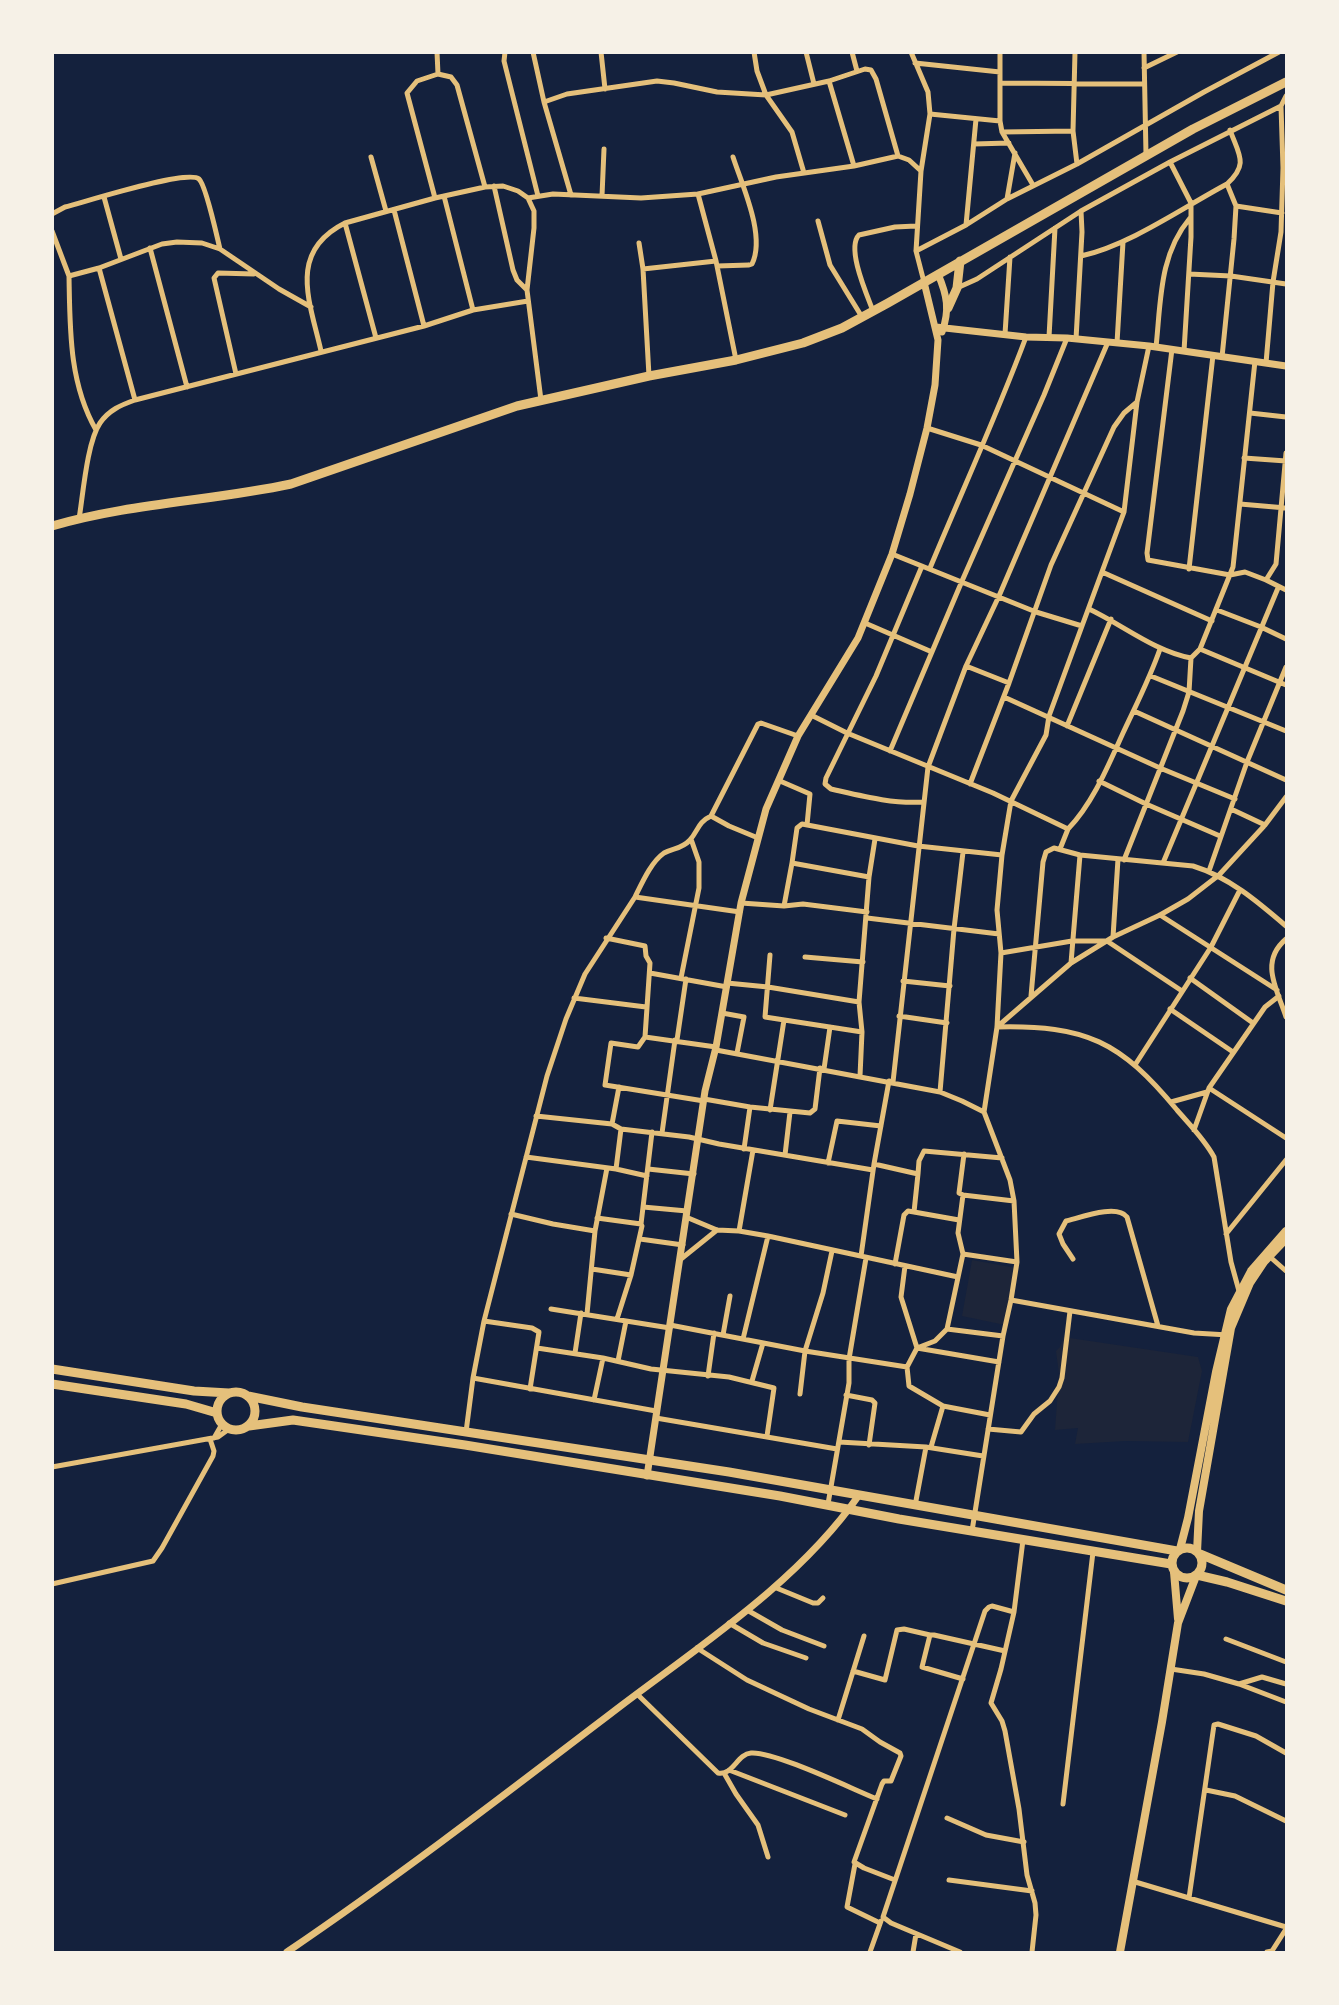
<!DOCTYPE html>
<html>
<head>
<meta charset="utf-8">
<style>
  body { margin:0 }
  #map { position:relative; width:1339px; height:2005px; overflow:hidden; background:#14213d; font-family:Cabin,sans-serif }
  canvas { display:block }
  .frame { position:absolute; inset:0; border:54px solid #f6f1e7; pointer-events:none }
</style>
</head>
<body>
<div id="map">
<canvas width="1339" height="2005"></canvas>
<div class="frame"></div>
</div>
<script>
const c = document.querySelector('canvas').getContext('2d');
c.lineJoin = 'round';
function fill(path, color) { c.fillStyle = color; c.fill(path, 'evenodd'); }
function stroke(path, color, width, dash) { c.strokeStyle = color; c.lineWidth = width; c.lineCap = dash ? 'butt' : 'round'; c.setLineDash(dash || []); c.stroke(path); }
fill(new Path2D(`
  M 972,1260 L 1016,1268 L 1005,1325 L 962,1316 Z
  M 1063,1337 L 1198,1357 L 1202,1371 L 1188,1442 L 1125,1441 L 1075,1444 L 1078,1428 L 1055,1430 L 1059,1374 L 1056,1351 L 1060,1347 Z`), '#1d2539');
stroke(new Path2D(`
  M 505,52 L 504,61 L 538,196
  M 533,52 L 544,102
  M 601,52 L 605,89
  M 754,52 L 757,71 L 766,95 L 792,132 L 804,173
  M 806,52 L 814,84
  M 852,52 L 857,71
  M 911,52 L 928,92 L 930,114 L 921,171
  M 1000,52 L 1000,121 L 1002,132 L 1033,185
  M 1075,52 L 1073,131 L 1077,164
  M 1144,52 L 1146,155
  M 915,63 L 1000,72
  M 1144,68 L 1177,52
  M 438,74 L 451,77 L 457,85 L 485,187
  M 829,81 L 854,166
  M 1001,83 L 1144,84
  M 930,114 L 1000,121
  M 1002,132 L 1073,131
  M 974,144 L 1009,143
  M 371,157 L 386,211
  M 1170,162 L 1191,203 L 1191,237 L 1184,351
  M 494,186 L 513,270 L 517,280 L 527,290
  M 698,194 L 716,261 L 736,360
  M 571,195 L 544,102 L 567,94 L 657,81 L 674,83 L 717,92 L 766,95 L 829,81 L 865,69 L 871,70 L 876,79 L 898,156
  M 444,196 L 473,310
  M 602,196 L 604,149
  M 104,197 L 121,259
  M 435,198 L 407,93 L 417,81 L 438,74 L 437,52
  M 528,198 L 553,194 L 641,198 L 698,194 L 776,177 L 854,166 L 898,156 L 909,160 L 921,171 L 916,251 L 924,282
  M 1007,199 L 1015,153
  M 1236,206 L 1282,213
  M 394,210 L 424,326
  M 52,214 L 65,207 C 85,202 187,169 199,179 C 206,185 217,237 220,249
  M 818,221 L 830,265 L 862,317
  M 345,223 L 376,338
  M 966,225 L 976,119
  M 52,231 L 69,276
  M 639,243 L 643,269 L 649,376
  M 150,248 L 187,387
  M 916,251 L 966,225 L 1007,199 L 1077,164 L 1204,92 L 1279,52
  M 1081,256 C 1130,245 1182,208 1227,184 C 1249,164 1239,155 1230,130
  M 717,266 L 749,265 L 752,264 C 766,236 742,185 733,157
  M 99,268 L 135,400
  M 643,269 L 716,261
  M 1189,274 L 1231,276 L 1286,284
  M 957,288 L 977,279 L 1081,211 L 1170,162 L 1281,106 L 1286,96
  M 873,311 C 867,295 846,248 859,235 L 895,227 L 916,226
  M 1005,334 L 1010,257
  M 1049,337 L 1055,228
  M 1076,339 L 1082,232 L 1081,211
  M 1117,343 L 1123,242
  M 1156,347 C 1161,301 1159,255 1190,218
  M 1172,349 L 1147,553 L 1148,560 L 1230,575 L 1245,572 L 1266,580 L 1276,564 L 1286,453
  M 321,351 C 310,302 287,252 345,223 L 435,198 L 485,187 L 503,186 L 518,191 L 528,198 L 534,211 L 534,228 L 527,290 L 541,400
  M 1222,357 L 1234,239 L 1236,206 L 1227,184
  M 1266,363 L 1273,282 L 1281,232 L 1283,168 L 1281,106
  M 236,374 L 214,278 L 218,273 L 254,274
  M 1250,413 L 1286,417
  M 927,428 L 981,445 L 1124,512
  M 96,430 C 69,383 70,329 69,276 L 99,268 L 162,244 L 177,242 L 202,243 L 220,249 L 279,289 L 311,307
  M 1244,458 L 1286,461
  M 1240,504 L 1286,508
  M 79,519 C 83,495 87,442 100,423 C 109,410 121,405 135,400 L 424,326 L 473,310 L 528,301
  M 892,554 L 1036,612 L 1082,626 L 1124,512 L 1137,402 L 1149,346
  M 922,566 L 876,676 L 826,778 L 825,784 L 831,789 C 862,796 892,804 923,802
  M 930,568 C 962,491 997,415 1026,337
  M 1189,569 L 1213,355
  M 1102,572 L 1212,621
  M 1266,580 L 1286,590
  M 1089,609 C 1123,625 1154,651 1191,658 L 1200,649 L 1233,567 L 1255,361
  M 1217,610 L 1261,627 L 1286,639
  M 865,623 L 932,652
  M 1200,649 L 1286,685
  M 966,666 L 1009,683
  M 1151,676 L 1286,731
  M 1004,697 L 1160,768 L 1235,799
  M 1134,711 L 1286,780
  M 811,715 L 847,733 L 993,793 L 1068,829 C 1093,803 1108,766 1123,733 C 1136,705 1150,678 1160,649
  M 1067,726 L 1111,619
  M 890,751 L 962,581 L 1044,395 L 1067,338
  M 780,781 L 810,794 L 807,825
  M 1099,781 L 1146,804 L 1220,836
  M 970,784 L 1009,683 L 1051,565 L 1114,427 L 1124,413 L 1137,402
  M 1231,809 L 1265,825
  M 711,816 L 729,826 L 758,838
  M 1060,849 L 1068,829
  M 1124,860 L 1183,711 L 1189,692 L 1191,658
  M 792,863 L 797,828 L 802,824 L 918,846 L 1002,855
  M 1163,863 L 1278,588
  M 1209,871 L 1247,762 L 1286,667
  M 635,897 C 642,883 651,862 664,853 C 673,848 682,849 690,840 C 698,831 698,822 711,816 L 758,724 L 761,723 L 798,736
  M 741,903 L 784,906 L 803,904 L 867,912
  M 784,906 L 792,863 L 869,877
  M 1160,915 L 1277,990
  M 867,918 L 999,934
  M 1113,937 L 1118,859
  M 606,938 L 645,946 L 646,956 L 650,963 L 645,1037 L 638,1047 L 611,1043 L 605,1085 L 704,1101
  M 1286,939 C 1259,962 1277,989 1286,1017
  M 1001,953 L 1072,941 L 1107,941 L 1182,991
  M 770,955 L 765,1017 L 862,1032
  M 805,957 L 863,962
  M 1071,963 L 1080,855
  M 650,973 L 727,987
  M 681,978 L 699,888 L 699,862 L 691,839
  M 1190,978 L 1253,1023
  M 903,981 L 950,986
  M 727,983 L 768,987 L 859,1002
  M 1031,996 L 1043,862 L 1046,852 L 1054,848 L 1080,855 L 1193,866 C 1229,877 1258,902 1286,926
  M 574,998 L 646,1007
  M 1170,1009 L 1233,1052
  M 722,1013 L 744,1017 L 737,1053
  M 899,1016 L 947,1023
  M 997,1027 C 1086,1025 1120,1041 1177,1110 C 1190,1125 1205,1140 1214,1157 L 1231,1262 L 1239,1291
  M 997,1027 L 1071,963 L 1113,937 L 1160,915 L 1188,899 L 1219,875 L 1265,825 L 1286,797
  M 645,1037 L 716,1047
  M 677,1040 L 686,979
  M 716,1050 L 940,1092 L 962,1101 L 984,1112
  M 1135,1065 L 1211,947 L 1240,890
  M 824,1069 L 830,1027
  M 860,1076 L 862,1032 L 859,1002 L 869,877 L 875,839
  M 893,1082 L 928,767 L 966,666 L 999,596 L 1108,342
  M 1209,1088 L 1286,1138
  M 940,1092 L 954,929 L 963,852
  M 704,1099 L 750,1107 L 810,1113 L 815,1109 L 820,1068
  M 1171,1102 L 1207,1092
  M 770,1110 L 784,1020
  M 536,1116 L 612,1124 L 621,1129 L 689,1137 L 719,1144 L 873,1170
  M 612,1124 L 619,1087
  M 1194,1130 L 1209,1088 L 1265,1007 L 1279,996
  M 662,1133 L 675,1040
  M 744,1149 L 750,1107
  M 964,1154 L 959,1193 L 963,1195 L 1014,1201
  M 785,1155 L 790,1112
  M 526,1157 L 616,1169 L 647,1176
  M 828,1163 L 837,1121 L 881,1126
  M 874,1164 L 918,1174 L 914,1212 L 959,1220
  M 616,1169 L 621,1129
  M 648,1169 L 694,1174
  M 918,1174 L 919,1161 L 924,1151 L 1002,1158
  M 963,1195 L 958,1233 L 963,1254
  M 643,1207 L 687,1211
  M 511,1214 L 553,1224 L 595,1231
  M 686,1217 L 717,1230 L 739,1231 L 768,1236 L 958,1277
  M 597,1218 L 641,1224 L 642,1226 L 631,1275 L 617,1319
  M 641,1224 L 652,1132
  M 739,1231 L 753,1150
  M 1226,1234 L 1286,1160
  M 640,1239 L 683,1245
  M 861,1256 L 874,1164 L 889,1081
  M 1269,1256 L 1286,1271
  M 681,1259 L 717,1230
  M 1073,1259 L 1063,1244 L 1059,1234 L 1066,1221 C 1082,1217 1117,1204 1127,1217 L 1158,1326
  M 895,1264 L 904,1215 L 908,1211 L 914,1212
  M 905,1266 L 901,1297 L 917,1348 L 999,1362
  M 592,1269 L 631,1275
  M 1011,1300 L 1194,1333 L 1228,1335
  M 551,1309 L 670,1328
  M 587,1314 L 595,1231 L 607,1168
  M 484,1321 L 532,1328 L 539,1332 L 530,1389
  M 670,1325 L 805,1351 L 907,1367
  M 723,1335 L 730,1296
  M 1003,1336 L 947,1329 L 963,1254 L 1017,1262
  M 743,1339 L 768,1236
  M 537,1348 L 603,1358 L 651,1369 L 729,1377 L 774,1388 L 767,1436
  M 575,1353 L 581,1313
  M 618,1361 L 626,1321
  M 708,1376 L 714,1333
  M 473,1378 L 656,1411
  M 752,1381 L 763,1343
  M 800,1394 L 805,1351 L 823,1293 L 832,1251
  M 846,1395 L 872,1400 L 875,1403 L 869,1445
  M 594,1400 L 603,1358
  M 943,1406 L 909,1386 L 907,1367 L 917,1348 L 935,1341 L 947,1329
  M 656,1418 L 837,1449
  M 988,1429 L 1021,1432 L 1034,1414 L 1050,1401 L 1059,1387 L 1062,1378 L 1070,1311
  M 466,1432 L 473,1378 L 484,1321 L 547,1076 L 566,1019 L 585,974 L 635,897 L 740,912
  M 214,1438 L 222,1424
  M 839,1442 L 926,1447 L 983,1456
  M 931,1447 L 943,1406 L 990,1415
  M 52,1467 L 218,1437 L 229,1429
  M 828,1504 L 849,1383 L 849,1359 L 866,1258
  M 915,1506 L 926,1447
  M 972,1531 L 1003,1336 L 1011,1300 L 1017,1262 L 1014,1201 L 1010,1180 L 984,1112 L 997,1027 L 1001,953 L 997,910 L 1002,855 L 1011,801 L 1046,735 L 1049,716 L 1082,626
  M 1023,1540 L 1014,1612 L 1001,1669 L 991,1703 L 1002,1721 L 1005,1731 L 1019,1809 L 1027,1875 L 1035,1903 L 1036,1915 L 1032,1952
  M 52,1584 L 153,1561 L 162,1548 L 213,1456 L 214,1451 L 210,1439
  M 774,1587 L 813,1603 L 818,1603 L 823,1598
  M 747,1610 L 782,1630 L 824,1646
  M 729,1623 L 763,1643 L 806,1658
  M 1226,1639 L 1286,1662
  M 697,1648 L 747,1680 L 809,1709 L 862,1729 L 880,1742 L 900,1753 L 901,1756 L 891,1781 L 884,1781 L 882,1784 L 854,1862 L 864,1868 L 895,1880
  M 1171,1669 L 1204,1674 L 1239,1684 L 1262,1677 L 1286,1684
  M 853,1671 L 885,1680 L 897,1630 L 904,1629 L 930,1635
  M 963,1679 L 922,1667 L 930,1635 L 934,1635 L 1005,1651
  M 1239,1684 L 1286,1702
  M 637,1694 L 718,1773 C 733,1776 737,1754 751,1753 C 774,1751 852,1789 877,1799
  M 838,1720 L 864,1636
  M 729,1770 L 845,1815
  M 724,1773 L 736,1794 L 758,1825 L 768,1857
  M 1206,1790 L 1235,1796 L 1286,1821
  M 1063,1804 L 1093,1552
  M 947,1818 L 986,1835 L 1024,1842
  M 855,1864 L 847,1907 L 880,1923
  M 949,1880 L 1032,1891
  M 1132,1881 L 1286,1927
  M 1189,1898 L 1214,1725 L 1218,1724 L 1256,1736 L 1286,1753
  M 870,1952 L 881,1921
  M 913,1952 L 916,1934
  M 960,1952 L 891,1923 L 883,1917 L 985,1611 L 989,1607 L 992,1606 L 1014,1612
  M 1267,1952 L 1272,1951 L 1286,1929`), '#e5c07b', 5);
stroke(new Path2D(`
  M 938,274 C 947,295 950,310 942,332
  M 936,327 L 1026,337 L 1067,338 L 1149,346 L 1286,366
  M 647,1476 L 705,1091 L 716,1047 L 741,903 L 766,809 L 798,736 L 858,638 L 892,554 L 910,494 L 927,428 L 935,385 L 938,340 L 924,282
  M 287,1952 C 402,1874 512,1789 622,1705 C 704,1643 800,1580 859,1495`), '#e5c07b', 7);
stroke(new Path2D(`
  M 1180,1549 L 1188,1518 L 1216,1372 L 1231,1309 L 1251,1271 L 1286,1231
  M 1197,1552 L 1199,1511 L 1231,1328 L 1250,1283 L 1264,1262 L 1286,1239
  M 1174,1572 L 1178,1619
  M 1120,1952 L 1162,1722 L 1178,1623 L 1196,1576`), '#e5c07b', 8);
stroke(new Path2D(`
  M 948,308 L 957,288 L 960,261
  M 52,526 C 130,503 212,501 291,484 L 517,406 L 649,376 L 736,360 L 803,343 L 842,328 L 888,303 L 1193,129 L 1286,82
  M 52,1369 L 194,1391 L 229,1393
  M 52,1384 L 186,1404 L 217,1413
  M217 1411a19 19 0 1 1 38 0a19 19 0 1 1-38 0Z
  M 248,1396 L 302,1407 L 729,1472 L 1177,1551
  M 249,1426 L 293,1420 L 465,1445 L 780,1496 L 899,1519 L 1171,1564
  M1172 1563a15 15 0 1 1 30 0a15 15 0 1 1-30 0Z
  M 1200,1554 L 1286,1590
  M 1197,1575 L 1227,1582 L 1286,1601`), '#e5c07b', 9);
</script>
</body>
</html>
